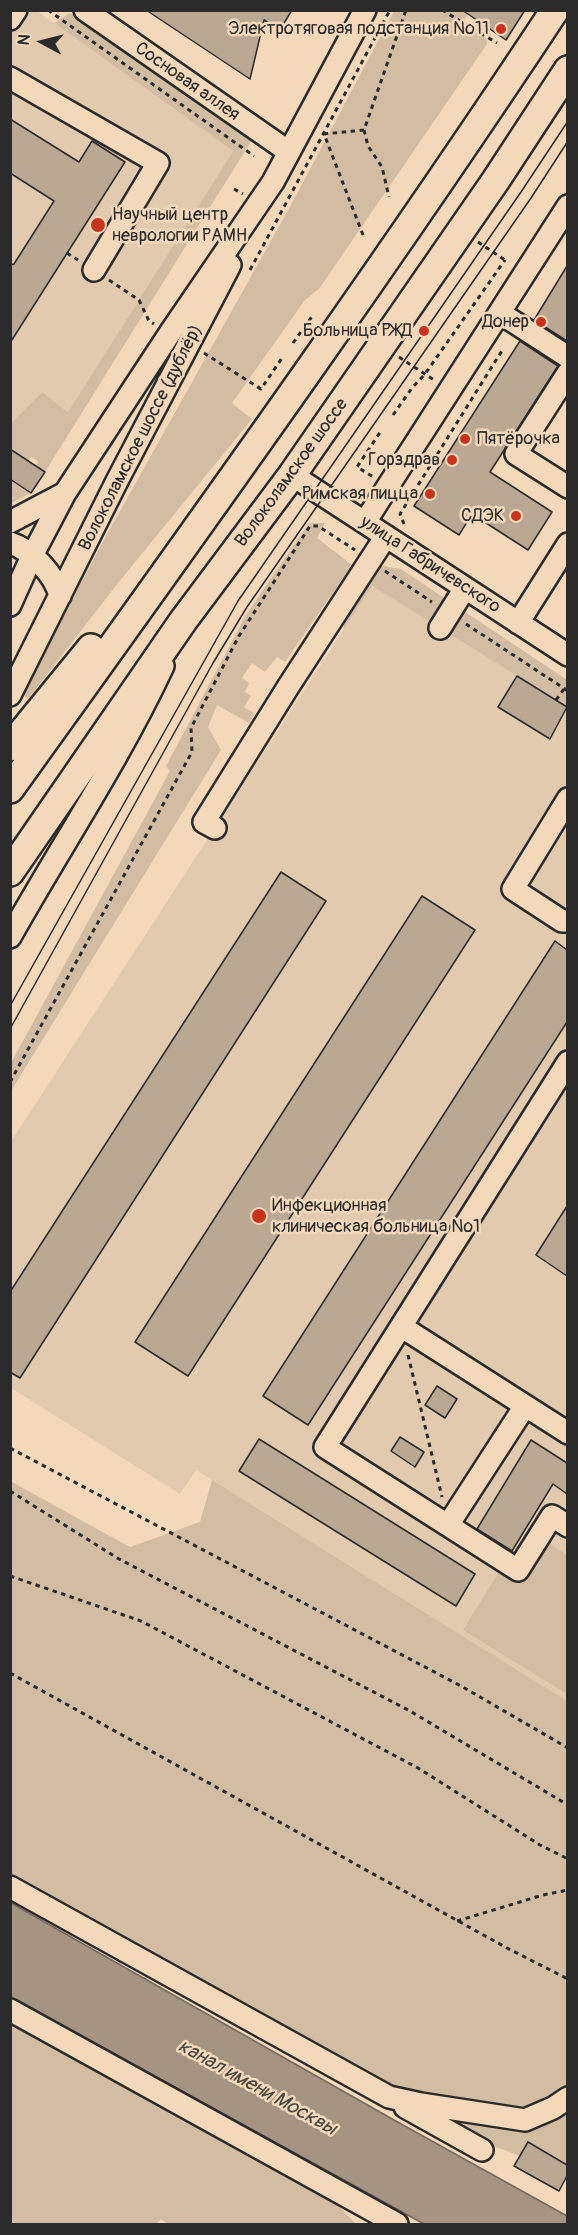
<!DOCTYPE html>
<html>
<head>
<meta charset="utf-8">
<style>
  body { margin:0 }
  #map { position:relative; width:578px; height:2235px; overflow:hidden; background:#f3d9ba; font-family:Pangolin,sans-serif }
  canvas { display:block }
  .frame { position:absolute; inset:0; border:12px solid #2b2b2b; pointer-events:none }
  .north { position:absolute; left:12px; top:12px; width:60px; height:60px; -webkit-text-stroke:4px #f3d9ba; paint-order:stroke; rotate:277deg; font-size:16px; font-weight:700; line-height:24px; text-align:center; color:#2b2b2b }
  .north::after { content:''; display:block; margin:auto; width:21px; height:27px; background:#2b2b2b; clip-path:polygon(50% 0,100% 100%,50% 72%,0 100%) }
</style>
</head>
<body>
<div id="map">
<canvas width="578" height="2235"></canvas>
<div class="frame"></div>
<div class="north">N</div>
</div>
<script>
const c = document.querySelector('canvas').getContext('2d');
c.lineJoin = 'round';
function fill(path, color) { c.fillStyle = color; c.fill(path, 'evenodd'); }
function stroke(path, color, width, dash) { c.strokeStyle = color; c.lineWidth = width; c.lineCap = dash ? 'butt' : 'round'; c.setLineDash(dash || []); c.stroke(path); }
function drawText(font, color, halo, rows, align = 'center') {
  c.font = font + ' Pangolin,sans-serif'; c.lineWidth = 5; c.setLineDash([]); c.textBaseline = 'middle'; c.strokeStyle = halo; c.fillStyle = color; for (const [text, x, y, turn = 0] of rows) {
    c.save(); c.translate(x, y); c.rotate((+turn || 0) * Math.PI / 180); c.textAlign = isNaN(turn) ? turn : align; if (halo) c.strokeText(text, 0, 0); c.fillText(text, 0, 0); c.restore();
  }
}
fill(new Path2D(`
  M 11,11 L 37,11 L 233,151 L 68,412 L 42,392 L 11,423 Z
  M 372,586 L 567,707 L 567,1701 L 196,1470 L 180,1494 L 11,1388 L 10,1143 Z`), '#e2caae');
fill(new Path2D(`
  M 394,11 L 470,11 L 463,22 L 486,38 L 487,44 L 319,289 L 305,300 L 232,403 L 252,419 L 118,583 L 28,699 L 22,694 L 105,538 L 292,203 Z
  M 70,13 L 252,140 L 45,472 L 36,466 L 38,461 L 31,457 L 28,461 L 14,451 L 11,456 L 11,423 L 42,392 L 68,412 L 233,151 L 54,23 Z
  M 11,479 L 31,493 L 11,503 Z
  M 309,523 L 325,523 L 317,538 L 352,565 L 285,662 L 277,657 L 265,672 L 252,663 L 242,678 L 249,683 L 245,692 L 251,696 L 244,707 L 254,713 L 249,723 L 217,705 L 208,727 L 221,750 L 11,1091 L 11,1063 L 170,771 L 166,766 L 246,615 Z
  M 383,566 L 401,569 L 567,680 L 567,707 L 372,586 L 344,629 L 343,616 L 369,574 Z
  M 212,1480 L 567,1701 L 567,2165 L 528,2143 L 520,2156 L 465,2135 L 11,1881 L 10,1481 L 130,1547 L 200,1522 Z
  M 545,1541 L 567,1555 L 567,1694 L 463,1630 L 499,1572 L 519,1584 Z
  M 10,2017 L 331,2198 L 356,2224 L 168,2224 L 161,2219 L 156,2224 L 11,2224 Z`), '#d2bda2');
const water = new Path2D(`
  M 11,1903 L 394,2120 L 567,2216 L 567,2224 L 424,2224 L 11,1997 Z`);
fill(water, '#a49481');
stroke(water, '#746a5f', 1.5);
const building = new Path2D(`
  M 146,10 L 292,10 L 280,30 L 264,20 L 250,79 Z
  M 462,10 L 525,10 L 506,40 Z
  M 10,119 L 79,162 L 92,141 L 125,162 L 10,343 L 10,265 L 14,264 L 54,201 L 10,173 Z
  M 567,266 L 567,341 L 534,320 Z
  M 520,341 L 558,366 L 490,472 L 552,512 L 528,550 L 472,514 L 459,535 L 414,506 Z
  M 10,449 L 45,472 L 31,493 L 10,479 Z
  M 517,676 L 567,707 L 550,739 L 498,707 Z
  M 281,872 L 326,901 L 20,1378 L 10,1372 L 10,1292 Z
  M 422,896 L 475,930 L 188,1376 L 135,1342 Z
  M 555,941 L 567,950 L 567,1022 L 308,1425 L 263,1396 Z
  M 567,1206 L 567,1276 L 536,1255 Z
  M 437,1386 L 457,1399 L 445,1418 L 425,1405 Z
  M 400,1437 L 424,1452 L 415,1467 L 391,1451 Z
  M 259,1439 L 475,1574 L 456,1606 L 239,1471 Z
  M 531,1440 L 567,1463 L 567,1494 L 553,1484 L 512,1551 L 477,1529 Z
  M 528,2142 L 567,2165 L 567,2176 L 559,2191 L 514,2166 Z`);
fill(building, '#bba892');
stroke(building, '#2b2b2b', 1.5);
const minor = new Path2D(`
  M 85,10 L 289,152
  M 10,19 L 16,10
  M 10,78 L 158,163 L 94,270
  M 500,313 L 568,357
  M 568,373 L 516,454 L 568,487
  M 292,475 L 568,655
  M 10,522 L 65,493
  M 365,522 L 568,206
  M 10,543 C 32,550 55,575 60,596
  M 10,605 L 32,556 L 65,493 L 170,333 L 273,182 L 365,10
  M 518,623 L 568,544
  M 440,628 L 465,588
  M 10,695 L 117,481 L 230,265
  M 568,799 L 513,889 L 562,921 L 568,921
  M 215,828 L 204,822 L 288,687 L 386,536
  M 10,937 C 61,846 118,762 163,666
  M 568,1062 L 325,1447 L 518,1570 L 552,1516 L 568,1526
  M 402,1327 L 568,1433
  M 448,1525 L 525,1406
  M 10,1887 L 389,2097 L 421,2104 L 525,2120 L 553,2108 L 568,2098
  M 10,2010 L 397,2224
  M 405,2107 L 482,2150`);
const major = new Path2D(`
  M 10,747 L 91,648
  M 10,789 C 195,531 380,275 555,10
  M 10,872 L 183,621 L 292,475 L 496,180 L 568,70`);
stroke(minor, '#2b2b2b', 26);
stroke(major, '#2b2b2b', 32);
stroke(new Path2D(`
  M 48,10 L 254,156
  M 442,10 L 497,43
  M 364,130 L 368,146 L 382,167 L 389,197
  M 234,189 L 243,194
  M 363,235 L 324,134 L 364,130 L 406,10
  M 478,242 L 505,260
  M 67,253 L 78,260
  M 250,270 L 390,10
  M 109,280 L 139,300 L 149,321 L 154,324
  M 293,343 L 313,315
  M 204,353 L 261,389 L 282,358
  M 399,357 L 434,380
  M 393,415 L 412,388 L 425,374 L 505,260
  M 372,476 L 357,467 L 381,431
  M 404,524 L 400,514 L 503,349
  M 385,571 L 432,602
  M 466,624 L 568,691
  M 556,700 L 564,689
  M 10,1082 L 192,752 L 191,728 L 239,636 L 310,526 L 318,526 L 355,550
  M 408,1355 L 442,1497
  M 10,1448 L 461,1686 L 568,1748
  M 10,1491 L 119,1559 L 410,1711 L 568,1805
  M 10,1576 L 141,1621 L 418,1768 L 540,1845 L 568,1859
  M 10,1673 L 507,1948 L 568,1979
  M 457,1921 L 543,1895 L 568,1890`), '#2b2b2b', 3, [4.5, 4.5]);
stroke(minor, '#f3d9ba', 21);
stroke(major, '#f3d9ba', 27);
stroke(new Path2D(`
  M 10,1006 L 238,601 L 521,192 L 568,121
  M 10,1029 L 213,663 L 247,607 L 531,198 L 568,141`), '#2b2b2b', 1.5);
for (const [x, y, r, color] of [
  [501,29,6,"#c8321e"],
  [98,225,8,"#c8321e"],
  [541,322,6,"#c8321e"],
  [424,331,6,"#c8321e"],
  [465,439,6,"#c8321e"],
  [452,460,6,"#c8321e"],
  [430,494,6,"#c8321e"],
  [516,516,6,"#c8321e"],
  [259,1216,8,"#c8321e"]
]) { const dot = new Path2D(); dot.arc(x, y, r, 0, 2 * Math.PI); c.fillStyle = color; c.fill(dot); stroke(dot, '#f3d9ba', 2); }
drawText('18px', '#2b2b2b', '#f3d9ba', [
  ["Электротяговая подстанция №11",489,29],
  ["Научный центр",112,215,"left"],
  ["неврологии РАМН",112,236,"left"],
  ["Донер",529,322],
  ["Больница РЖД",412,331],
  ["Пятёрочка",477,439,"left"],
  ["Горздрав",440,460],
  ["Римская пицца",418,494],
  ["СДЭК",504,516],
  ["Инфекционная",272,1206,"left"],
  ["клиническая больница №1",272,1227,"left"]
], 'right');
drawText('18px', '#2b2b2b', '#f3d9ba', [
  ["Сосновая аллея",187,82,35],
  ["Волоколамское шоссе (дублёр)",141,438,-63],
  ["Волоколамское шоссе",292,473,-54],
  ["улица Габричевского",430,565,33]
]);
drawText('italic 20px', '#494540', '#f3d9ba', [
  ["канал имени Москвы",257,2088,29]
]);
</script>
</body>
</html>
